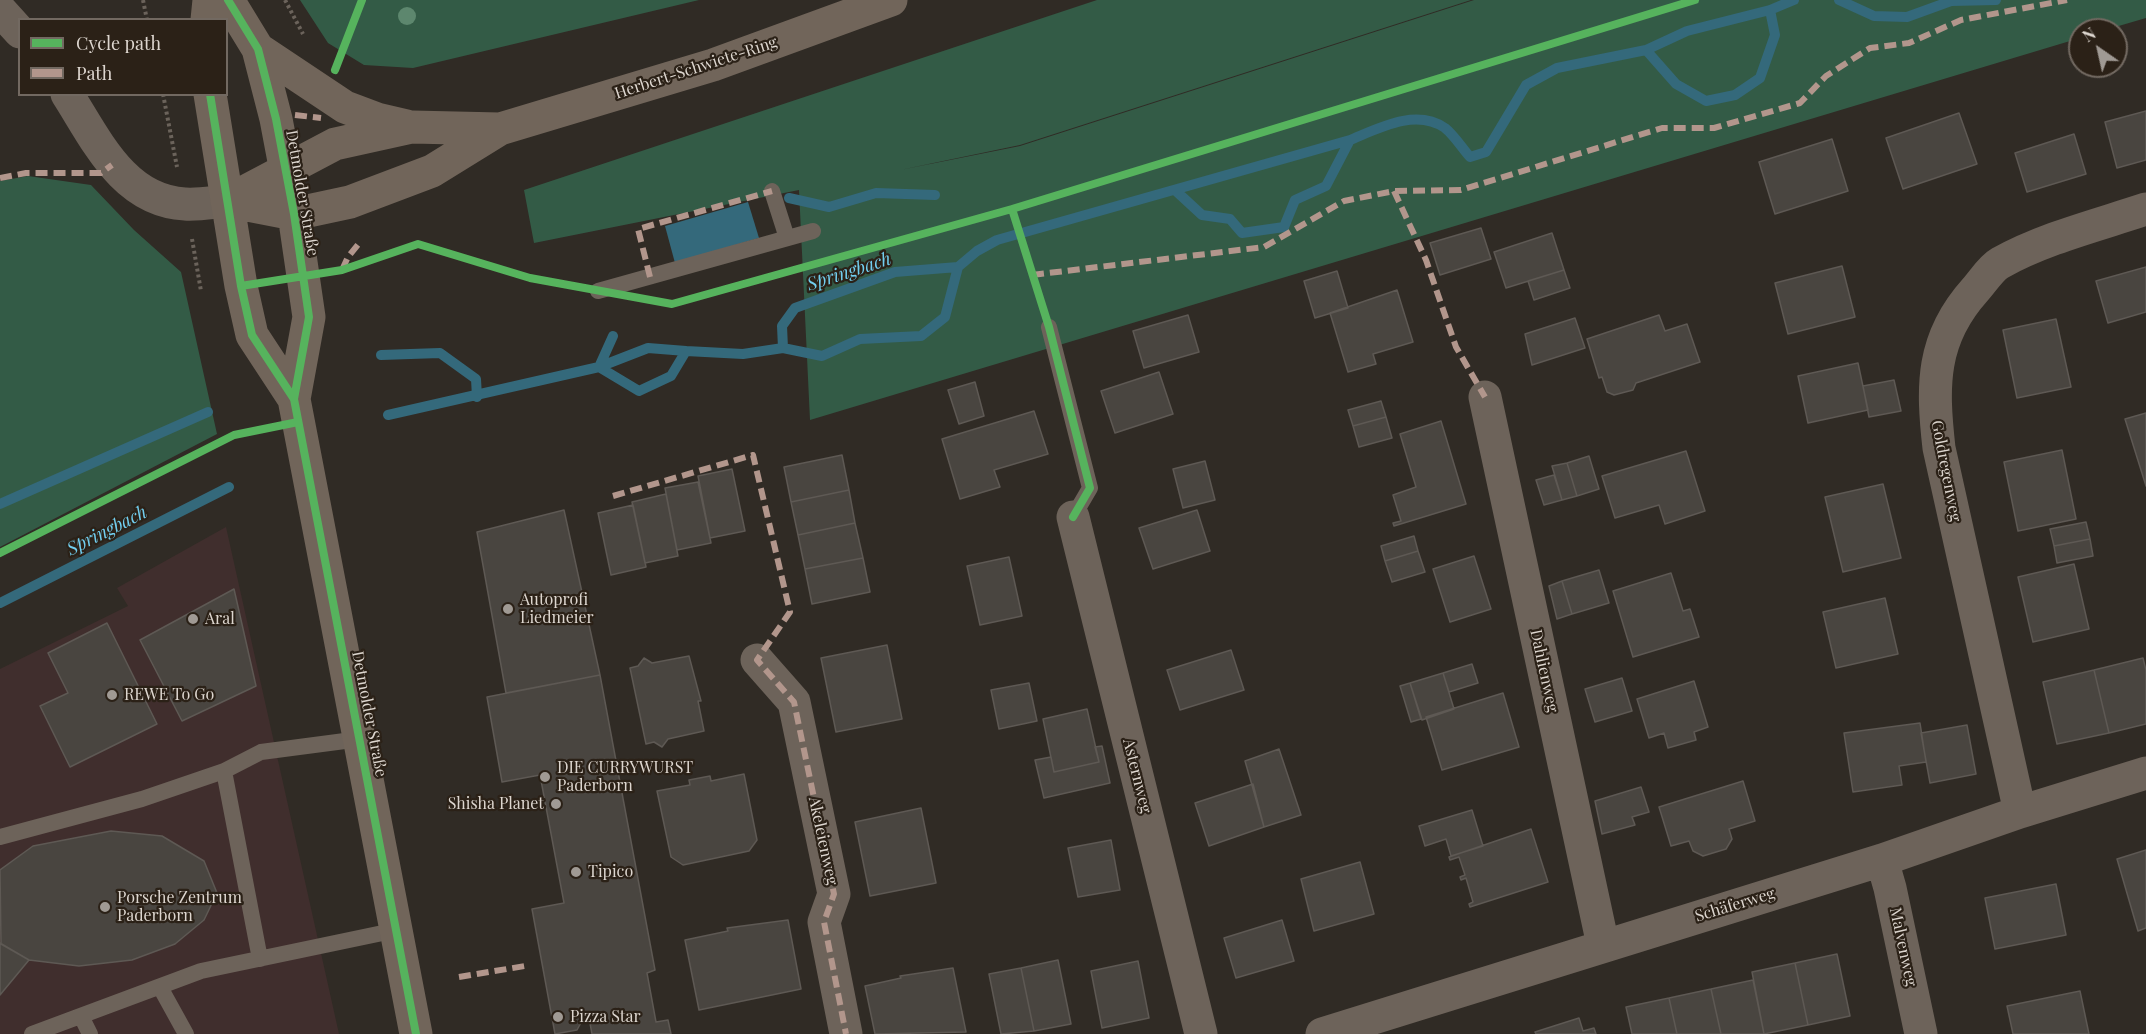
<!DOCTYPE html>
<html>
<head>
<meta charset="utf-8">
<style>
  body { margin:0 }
  #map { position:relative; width:2146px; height:1034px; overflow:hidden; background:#302b25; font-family:"Playfair Display",serif }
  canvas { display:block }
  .legend { position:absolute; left:18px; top:18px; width:210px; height:78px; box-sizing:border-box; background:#2b2117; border:2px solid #726961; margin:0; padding:8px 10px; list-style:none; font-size:18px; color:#ddd6cf }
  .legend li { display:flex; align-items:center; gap:12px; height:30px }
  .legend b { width:30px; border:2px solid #726961 }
  .north { position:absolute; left:2068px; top:18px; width:60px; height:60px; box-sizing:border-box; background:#2b2117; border:2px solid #726961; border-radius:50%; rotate:326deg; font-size:16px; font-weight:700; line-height:24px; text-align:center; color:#ddd6cf }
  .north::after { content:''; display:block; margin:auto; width:21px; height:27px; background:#a09a94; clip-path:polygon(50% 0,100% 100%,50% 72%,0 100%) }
</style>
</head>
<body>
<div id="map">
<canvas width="2146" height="1034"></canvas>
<ul class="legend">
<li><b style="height:8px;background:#56b35d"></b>Cycle path</li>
<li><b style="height:8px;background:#b2968c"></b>Path</li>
</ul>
<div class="north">N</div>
</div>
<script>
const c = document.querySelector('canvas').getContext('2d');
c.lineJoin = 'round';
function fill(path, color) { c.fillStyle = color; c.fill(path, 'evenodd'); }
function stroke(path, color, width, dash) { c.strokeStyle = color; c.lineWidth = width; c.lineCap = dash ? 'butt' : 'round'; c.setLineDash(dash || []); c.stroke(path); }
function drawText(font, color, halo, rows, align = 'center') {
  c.font = font + ' "Playfair Display",serif'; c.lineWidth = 4.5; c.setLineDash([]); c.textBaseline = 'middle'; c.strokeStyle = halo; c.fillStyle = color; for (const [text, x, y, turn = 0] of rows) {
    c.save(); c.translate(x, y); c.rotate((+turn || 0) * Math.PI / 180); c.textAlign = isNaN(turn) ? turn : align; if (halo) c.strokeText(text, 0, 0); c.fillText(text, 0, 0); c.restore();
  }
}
fill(new Path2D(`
  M 226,527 L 339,1034 L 0,1034 L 0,669 L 128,606 L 117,588 Z`), '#402e2d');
fill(new Path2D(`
  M 300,0 L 699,0 L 413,68 L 364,65 L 328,43 Z
  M 1097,0 L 1471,0 L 1020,145 L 900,170 L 1020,146 L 1474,0 L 2146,0 L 2146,18 L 2105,30 L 2080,30 L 2080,38 L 810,420 L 799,190 L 534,243 L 524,190 Z
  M 28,176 L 91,185 L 134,230 L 181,272 L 217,434 L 0,547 L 0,181 Z`), '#335b46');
fill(new Path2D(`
  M 748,202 L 759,238 L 675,263 L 665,226 Z`), '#34697b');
stroke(new Path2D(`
  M 1839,0 L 1874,16 L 1907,17 L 1951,1 L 1996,0
  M 1646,50 L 1676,84 L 1706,101 L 1735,95 L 1760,78 L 1775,35 L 1770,10
  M 1176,191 L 1202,215 L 1230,219 L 1242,233 L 1284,227 L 1295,200 L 1326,186 L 1350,140
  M 789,198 L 829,207 L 876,193 L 935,195
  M 783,348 L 782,326 L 795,308 L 895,272 L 958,267
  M 381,355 L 440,353 L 476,379 L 477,397
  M 599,367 L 648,348 L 686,351
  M 599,367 L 613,336
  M 388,415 L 599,367 L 639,391 L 671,376 L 686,351 L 743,354 L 783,348 L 822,356 L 860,339 L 921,336 L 945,317 L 958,267 L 977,251 L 997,240 L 1350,140 C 1379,128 1416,108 1445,128 C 1454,135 1462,148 1470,157 L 1486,152 L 1526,85 L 1557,68 L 1646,50 L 1687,31 L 1770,10 L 1794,0
  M 0,504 L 208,412
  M 0,603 L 229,487`), '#34697b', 10);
const building = new Path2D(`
  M 2146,111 L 2146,160 L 2117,168 L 2105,122 Z
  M 1959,113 L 1977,164 L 1903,189 L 1886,138 Z
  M 2074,134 L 2086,174 L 2027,192 L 2015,153 Z
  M 1832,139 L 1848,191 L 1775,214 L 1759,162 Z
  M 1481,228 L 1491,259 L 1440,275 L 1430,243 Z
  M 1552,233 L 1564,270 L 1506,288 L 1494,252 Z
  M 1842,266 L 1855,317 L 1788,334 L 1775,283 Z
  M 2146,267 L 2146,312 L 2108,323 L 2096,281 Z
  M 1564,270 L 1570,288 L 1534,300 L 1528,281 Z
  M 1337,271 L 1348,308 L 1315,318 L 1304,281 Z
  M 1397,290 L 1413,342 L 1373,354 L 1376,364 L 1348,372 L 1330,313 Z
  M 1188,315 L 1199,352 L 1144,368 L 1133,331 Z
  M 1659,315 L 1665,331 L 1687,324 L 1700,362 L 1636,383 L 1633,390 L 1614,395 L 1607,392 L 1602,377 L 1599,378 L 1587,339 Z
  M 1575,318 L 1585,348 L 1532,365 L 1525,334 Z
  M 2056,319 L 2071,387 L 2017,398 L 2003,330 Z
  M 1858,363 L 1868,410 L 1808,423 L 1798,376 Z
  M 1159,372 L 1173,414 L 1115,433 L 1101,391 Z
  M 1894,380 L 1901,411 L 1869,417 L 1863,386 Z
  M 975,382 L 984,416 L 959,424 L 948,390 Z
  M 1381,401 L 1386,417 L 1353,426 L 1348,410 Z
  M 1034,411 L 1048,454 L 994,470 L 1000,487 L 960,499 L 942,439 Z
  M 2146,413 L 2146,486 L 2125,419 Z
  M 1386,417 L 1392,438 L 1359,447 L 1353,426 Z
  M 1441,421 L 1466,504 L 1394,526 L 1393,523 L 1401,521 L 1393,495 L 1416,487 L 1400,434 Z
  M 2062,450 L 2076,519 L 2018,531 L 2004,462 Z
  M 1686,451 L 1705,511 L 1665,524 L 1659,505 L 1615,518 L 1602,476 Z
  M 842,455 L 849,490 L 791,502 L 784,467 Z
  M 1589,456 L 1599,489 L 1577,496 L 1567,463 Z
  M 1205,461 L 1215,500 L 1183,508 L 1173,469 Z
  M 1567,463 L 1577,496 L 1562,500 L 1552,466 Z
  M 732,469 L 745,531 L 710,538 L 698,476 Z
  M 1554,475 L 1562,500 L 1544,505 L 1536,480 Z
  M 698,482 L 711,543 L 677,550 L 665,488 Z
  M 1883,484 L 1901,558 L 1843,572 L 1825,497 Z
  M 849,490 L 855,523 L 798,535 L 791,502 Z
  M 666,494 L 678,556 L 645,563 L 632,502 Z
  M 633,505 L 646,567 L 611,575 L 598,513 Z
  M 564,510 L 600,675 L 506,693 L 477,532 Z
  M 1197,510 L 1210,551 L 1153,569 L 1139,528 Z
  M 2086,522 L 2090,539 L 2054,546 L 2050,529 Z
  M 855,523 L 863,558 L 805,569 L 798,535 Z
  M 1414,536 L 1418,551 L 1385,561 L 1381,546 Z
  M 2090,539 L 2093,556 L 2057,563 L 2054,546 Z
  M 1418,551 L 1425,572 L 1392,582 L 1385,561 Z
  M 1474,556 L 1491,609 L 1450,622 L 1433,569 Z
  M 1009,557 L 1022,616 L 980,625 L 967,566 Z
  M 863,558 L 870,592 L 812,604 L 805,569 Z
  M 2074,564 L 2089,629 L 2033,642 L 2018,577 Z
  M 1599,570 L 1609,603 L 1572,614 L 1562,581 Z
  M 1671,573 L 1683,611 L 1690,609 L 1699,637 L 1633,657 L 1613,591 Z
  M 1562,581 L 1572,614 L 1557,619 L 1549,586 Z
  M 234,589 L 256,686 L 182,721 L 140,640 Z
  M 1885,598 L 1898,654 L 1836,668 L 1823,612 Z
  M 107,623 L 157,724 L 70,767 L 40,706 L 68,693 L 48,653 Z
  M 887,645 L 902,719 L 836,732 L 821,658 Z
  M 1231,650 L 1244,690 L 1180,710 L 1167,670 Z
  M 689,656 L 701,701 L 698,701 L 704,731 L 668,739 L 662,747 L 654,742 L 646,744 L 630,668 L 638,666 L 644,658 L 652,663 Z
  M 2143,658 L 2146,670 L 2146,724 L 2109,733 L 2094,670 Z
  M 1472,664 L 1478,683 L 1449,692 L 1443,673 Z
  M 2094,670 L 2109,733 L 2057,744 L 2043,682 Z
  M 1443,673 L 1454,709 L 1422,720 L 1410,683 Z
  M 600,675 L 655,970 L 647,973 L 656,1022 L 668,1020 L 671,1034 L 592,1034 L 589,1018 L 583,1019 L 577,1030 L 555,1034 L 532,909 L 564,903 L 540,775 L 502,782 L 487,697 Z
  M 1622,678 L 1632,711 L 1595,722 L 1585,689 Z
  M 1694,681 L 1708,727 L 1694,732 L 1696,740 L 1668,748 L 1664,733 L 1649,738 L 1637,699 Z
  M 1029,683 L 1037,721 L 999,729 L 991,690 Z
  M 1410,683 L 1421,719 L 1411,722 L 1400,686 Z
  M 1503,693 L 1519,747 L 1442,770 L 1426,717 Z
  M 1087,709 L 1099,762 L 1054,772 L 1043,719 Z
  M 1920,723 L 1926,762 L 1899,766 L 1902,785 L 1853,792 L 1844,733 Z
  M 1967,725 L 1976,774 L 1930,783 L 1921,733 Z
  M 1102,746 L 1110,783 L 1044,798 L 1035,760 L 1051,757 L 1054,772 L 1099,762 L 1095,747 Z
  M 1279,749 L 1301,815 L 1264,827 L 1245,761 Z
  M 744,774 L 757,840 L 749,851 L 683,865 L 671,857 L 657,791 L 690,785 L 689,780 L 710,776 L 711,781 Z
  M 1743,781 L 1755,821 L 1729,829 L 1732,839 L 1726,849 L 1703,856 L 1693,851 L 1689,841 L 1671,846 L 1659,807 Z
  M 1253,784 L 1264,827 L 1209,846 L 1195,803 Z
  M 1641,787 L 1649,812 L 1632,817 L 1635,825 L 1602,834 L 1595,801 Z
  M 921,808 L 936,883 L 870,896 L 855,822 Z
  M 1472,810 L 1483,846 L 1451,856 L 1446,839 L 1425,846 L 1419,826 Z
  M 1531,829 L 1548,882 L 1470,907 L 1469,904 L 1473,902 L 1466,878 L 1461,880 L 1460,877 L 1465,875 L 1459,857 L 1450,860 L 1449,857 Z
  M 111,831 L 162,836 L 204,861 L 217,893 L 204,920 L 175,944 L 132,960 L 79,966 L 29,960 L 1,944 L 0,870 L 33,846 Z
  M 1111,840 L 1120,890 L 1078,897 L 1068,848 Z
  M 2146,850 L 2146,928 L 2138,931 L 2117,859 Z
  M 1360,862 L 1374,914 L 1314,931 L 1301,879 Z
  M 2056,884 L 2066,935 L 1995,949 L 1985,898 Z
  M 788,920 L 801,989 L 699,1010 L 685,940 L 728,931 L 727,928 Z
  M 1282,920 L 1294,961 L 1236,978 L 1224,938 Z
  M 0,943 L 29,960 L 0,995 Z
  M 1837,954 L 1850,1016 L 1808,1025 L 1795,963 Z
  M 1058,960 L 1071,1024 L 1034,1031 L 1021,968 Z
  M 1138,961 L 1149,1018 L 1102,1028 L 1091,971 Z
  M 1795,963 L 1808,1025 L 1764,1034 L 1752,972 Z
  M 953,968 L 966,1032 L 875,1034 L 865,986 L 901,978 L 900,976 Z
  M 1021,968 L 1034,1031 L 1001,1034 L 989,974 Z
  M 1753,980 L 1764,1034 L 1721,1034 L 1711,989 Z
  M 1711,989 L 1721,1034 L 1677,1034 L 1669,998 Z
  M 2080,991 L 2089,1034 L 2013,1034 L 2007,1006 Z
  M 1669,998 L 1677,1034 L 1632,1034 L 1626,1007 Z
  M 1579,1018 L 1583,1031 L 1594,1028 L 1596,1034 L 1536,1034 L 1535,1032 Z`);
fill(building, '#494540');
stroke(building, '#5e5954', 1.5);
stroke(new Path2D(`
  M 143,0 L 147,20
  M 285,0 L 303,34
  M 163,94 L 177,167
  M 192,239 L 201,291`), '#6b635b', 4, [3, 3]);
stroke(new Path2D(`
  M 772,191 L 787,238
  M 598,291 L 813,231
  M 1049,327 L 1090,488 L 1073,517
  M 224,771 L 260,959
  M 0,837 L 142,799 L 224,771 L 261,752 L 360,739
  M 160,987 L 186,1034
  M 81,1016 L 90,1034
  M 32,1034 L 201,971 L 397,930`), '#6d635a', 16);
stroke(new Path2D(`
  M 0,10 L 20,32
  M 67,94 C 96,139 123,201 185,204 C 199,205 214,202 227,201
  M 1485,397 L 1603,945
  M 1073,517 L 1201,1034
  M 757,660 L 794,702 L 834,894 L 824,922 L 846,1034
  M 2020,812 L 1939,448 C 1932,386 1931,339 1975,290 C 1983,281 1991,268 2000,263 C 2045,238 2098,225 2146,209
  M 1882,860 L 1890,888 L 1921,1034
  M 1322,1034 L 1882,860 L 2020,812 L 2146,773`), '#6d635a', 33);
stroke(new Path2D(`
  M 228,0 L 258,49 L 276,119 L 294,214 L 309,317 L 294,399
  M 207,20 L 209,0
  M 258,49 L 345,107 L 377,119 L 407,126
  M 210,94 L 241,286 L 252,335 L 294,399 L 416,1034
  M 227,201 L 294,214 L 350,202 L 432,171 L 500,129 L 713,65 L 891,0
  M 227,201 L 335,144 L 412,127 L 500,129`), '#71655a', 33);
stroke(new Path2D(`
  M 295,115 L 321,118
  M 0,178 L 26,173 L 101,173 L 112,165
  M 1394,191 L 1426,260 L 1456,347 L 1485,397
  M 342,270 L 348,257 L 360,242
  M 1032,275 L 1264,247 L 1344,201 L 1394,191 L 1461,190 L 1662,128 L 1714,128 L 1800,103 L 1826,76 L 1870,48 L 1909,43 L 1961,20 L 2067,0
  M 650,277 L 638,229 L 772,191
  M 613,496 L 753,455 L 790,612 L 757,660 L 794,702 L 834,894 L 824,922 L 846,1034
  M 459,977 L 525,966`), '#b2968c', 6, [12, 6]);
stroke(new Path2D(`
  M 228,0 L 258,49 L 276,119 L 294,214 L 309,317 L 294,399
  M 335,70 L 362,0
  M 210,94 L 241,286 L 252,335 L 294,399 L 416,1034
  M 1012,209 L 1049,327 L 1090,488 L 1073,517
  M 241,286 L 342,270 L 418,244 L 530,278 L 672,304 L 1012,209 L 1695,0
  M 0,553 L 234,435 L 298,422`), '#56b35d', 8);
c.fillStyle = '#5d876e';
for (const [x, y] of [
  [407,16]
]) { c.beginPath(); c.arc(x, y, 9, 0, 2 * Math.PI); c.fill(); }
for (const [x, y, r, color] of [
  [508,609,6,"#a09a94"],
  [193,619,6,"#a09a94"],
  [112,695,6,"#a09a94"],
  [545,777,6,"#a09a94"],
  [556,804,6,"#a09a94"],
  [576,872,6,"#a09a94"],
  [105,907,6,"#a09a94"],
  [558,1017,6,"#a09a94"]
]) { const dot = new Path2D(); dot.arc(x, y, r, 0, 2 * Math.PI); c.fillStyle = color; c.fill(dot); stroke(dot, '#2b2117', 2); }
drawText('16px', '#ddd6cf', '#2b2117', [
  ["Herbert-Schwiete-Ring",696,68,-18],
  ["Detmolder Straße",302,193,80],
  ["Goldregenweg",1946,471,79],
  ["Dahlienweg",1544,671,78],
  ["Detmolder Straße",369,714,79],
  ["Asternweg",1137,776,76],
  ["Akeleienweg",823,841,78],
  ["Schäferweg",1735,905,-17],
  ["Malvenweg",1903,947,78]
]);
drawText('16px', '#ddd6cf', '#2b2117', [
  ["Autoprofi",520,600],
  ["Liedmeier",520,618],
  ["Aral",205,619],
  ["REWE To Go",124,695],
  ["DIE CURRYWURST",557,768],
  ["Paderborn",557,786],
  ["Shisha Planet",544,804,"right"],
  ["Tipico",588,872],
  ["Porsche Zentrum",117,898],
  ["Paderborn",117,916],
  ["Pizza Star",570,1017]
], 'left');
drawText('italic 18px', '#72ceef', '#2b2117', [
  ["Springbach",849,272,-18],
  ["Springbach",107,531,-27]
]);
</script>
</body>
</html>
